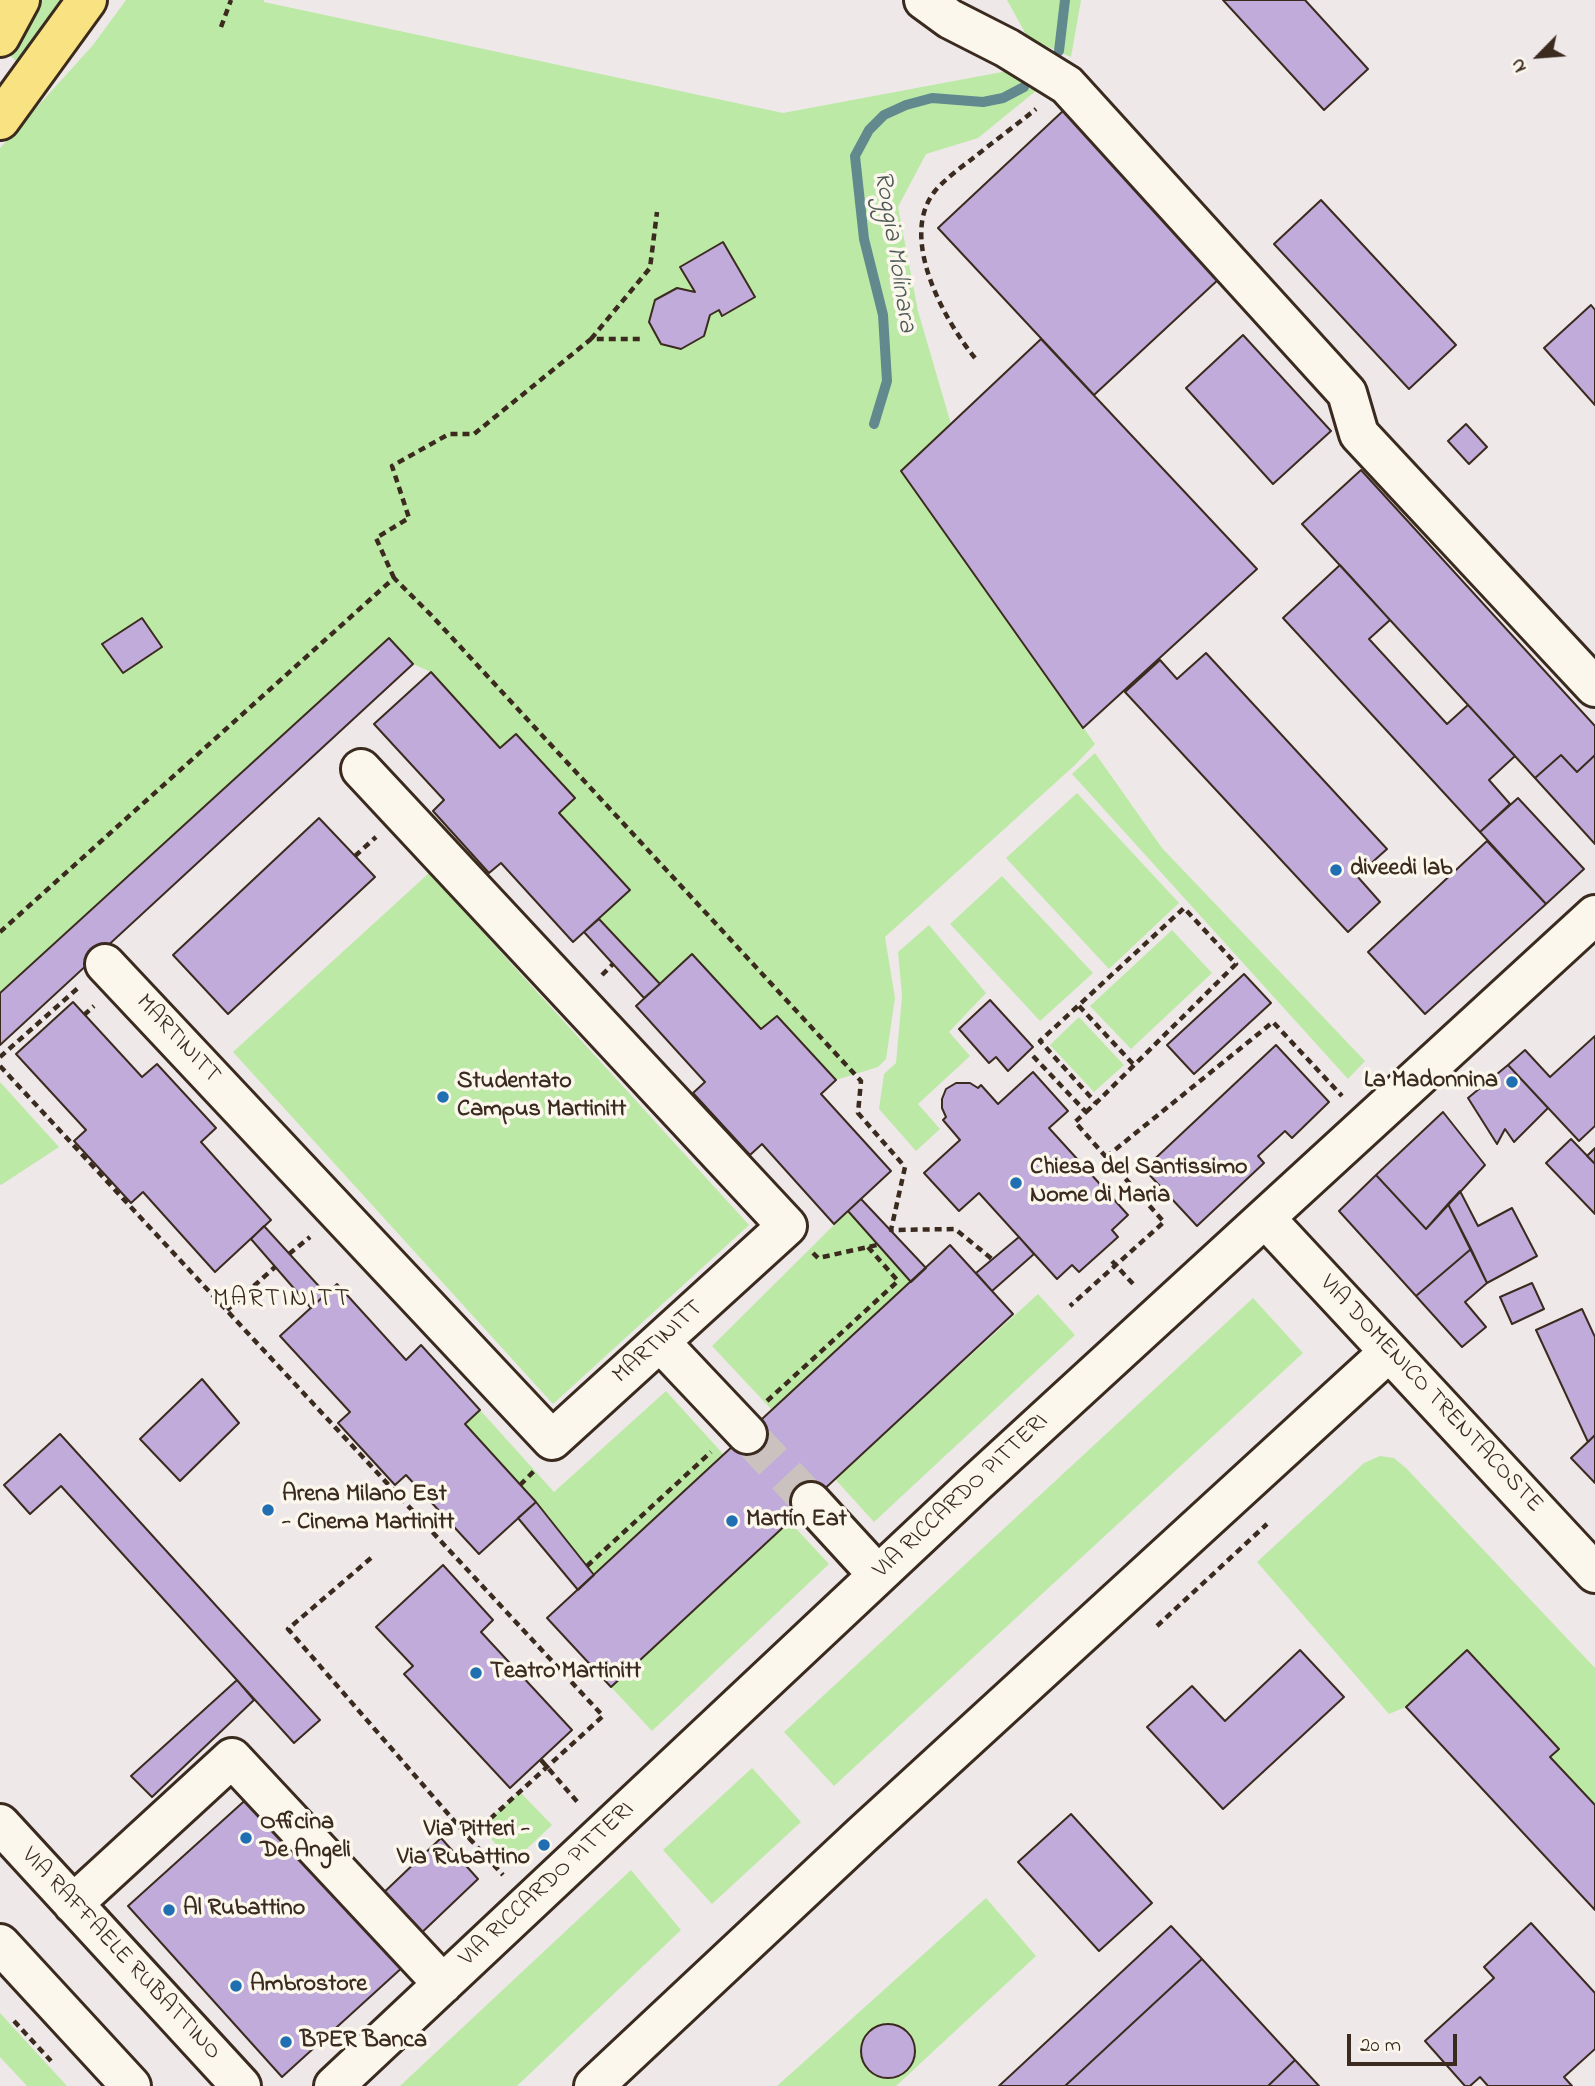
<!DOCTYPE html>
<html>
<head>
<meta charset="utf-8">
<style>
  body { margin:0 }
  #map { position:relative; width:1595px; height:2086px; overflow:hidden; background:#efe8e9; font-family:"Indie Flower",sans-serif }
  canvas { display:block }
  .north { position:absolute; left:1504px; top:21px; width:70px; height:70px; -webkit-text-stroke:5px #fbf7ec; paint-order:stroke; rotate:245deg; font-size:19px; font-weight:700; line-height:28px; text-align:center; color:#3b2a1e }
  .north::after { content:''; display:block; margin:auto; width:24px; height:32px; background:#3b2a1e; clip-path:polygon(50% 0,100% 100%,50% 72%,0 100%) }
  .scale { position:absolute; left:1347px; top:2034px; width:110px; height:32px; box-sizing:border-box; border:4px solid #3b2a1e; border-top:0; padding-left:9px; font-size:21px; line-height:24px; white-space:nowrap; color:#3b2a1e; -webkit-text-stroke:5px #fbf7ec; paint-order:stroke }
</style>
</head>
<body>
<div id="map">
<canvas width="1595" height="2086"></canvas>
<div class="north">N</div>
<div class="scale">20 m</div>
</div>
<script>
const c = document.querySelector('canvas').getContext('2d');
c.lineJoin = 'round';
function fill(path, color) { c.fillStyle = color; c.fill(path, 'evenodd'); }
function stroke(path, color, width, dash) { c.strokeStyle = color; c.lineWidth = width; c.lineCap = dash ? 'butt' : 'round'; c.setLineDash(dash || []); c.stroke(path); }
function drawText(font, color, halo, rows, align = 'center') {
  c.font = font + ' "Indie Flower",sans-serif'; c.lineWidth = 7; c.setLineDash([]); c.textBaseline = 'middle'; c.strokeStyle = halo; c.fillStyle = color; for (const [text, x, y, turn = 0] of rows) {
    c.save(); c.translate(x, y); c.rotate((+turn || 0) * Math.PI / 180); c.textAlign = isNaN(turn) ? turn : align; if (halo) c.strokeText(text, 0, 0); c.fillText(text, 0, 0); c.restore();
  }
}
fill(new Path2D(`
  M 43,0 L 63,0 L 18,63 L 8,53 L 33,21 Z
  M 126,0 L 264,0 L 264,2 L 783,113 L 1018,69 L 1024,87 L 1037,90 L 978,138 L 926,154 L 898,207 L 918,311 L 951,424 L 901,471 L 1095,744 L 1075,765 L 885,937 L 895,998 L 886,1059 L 878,1067 L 836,1080 L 777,1016 L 761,1029 L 692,954 L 660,984 L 599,919 L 630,889 L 559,813 L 575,798 L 516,734 L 500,748 L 431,672 L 413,664 L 0,993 L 0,148 L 93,45 Z
  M 1007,0 L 1081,0 L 1071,57 L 1028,38 Z
  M 1095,753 L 1162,848 L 1365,1061 L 1348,1079 L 1072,774 Z
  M 1077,793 L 1179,903 L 1109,969 L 1006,858 Z
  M 429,873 L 749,1225 L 553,1404 L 233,1052 Z
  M 1002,876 L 1093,973 L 1040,1021 L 950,924 Z
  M 929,925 L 986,993 L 949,1032 L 970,1056 L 918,1104 L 940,1129 L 916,1151 L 879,1109 L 884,1074 L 896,1063 L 902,996 L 898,952 Z
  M 1172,930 L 1212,973 L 1131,1049 L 1090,1006 Z
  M 1079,1017 L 1124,1065 L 1094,1092 L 1050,1045 Z
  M 0,1082 L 59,1147 L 1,1185 L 0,1184 Z
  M 848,1211 L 911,1282 L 772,1410 L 712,1346 Z
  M 1038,1294 L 1075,1335 L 874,1522 L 835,1479 Z
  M 1253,1298 L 1303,1353 L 834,1786 L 784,1732 Z
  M 666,1391 L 724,1455 L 594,1575 L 536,1502 L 465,1424 L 480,1410 L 554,1492 Z
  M 1380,1456 L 1394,1458 L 1406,1468 L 1595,1668 L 1595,1805 L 1550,1757 L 1559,1748 L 1467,1650 L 1406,1707 L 1389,1714 L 1257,1562 L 1364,1463 Z
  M 789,1521 L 829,1564 L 652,1731 L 611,1687 Z
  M 752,1768 L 801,1822 L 712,1904 L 663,1850 Z
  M 520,1792 L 552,1825 L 512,1863 L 481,1827 Z
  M 631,1870 L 681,1930 L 517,2086 L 400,2086 Z
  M 986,1898 L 1036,1956 L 896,2086 L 777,2086 Z
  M 0,2013 L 67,2086 L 27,2086 L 0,2057 Z`), '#bce9a6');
stroke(new Path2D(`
  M 1059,51 L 1065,0
  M 874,424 L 887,381 L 883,315 L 864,239 L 855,156 L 869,130 L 884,115 L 906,105 L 932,98 L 983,102 L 1003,98 L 1024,87`), '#61898e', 10);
const building = new Path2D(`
  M 1223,0 L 1305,0 L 1368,69 L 1324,110 Z
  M 1064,110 L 1220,278 L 1094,395 L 938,228 Z
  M 1321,200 L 1456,345 L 1409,389 L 1274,244 Z
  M 723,242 L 755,297 L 722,316 L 719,310 L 710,315 L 704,336 L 681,349 L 661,344 L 649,322 L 655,300 L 677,288 L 695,292 L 680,267 Z
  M 1591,305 L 1595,310 L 1595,405 L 1544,348 Z
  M 1243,335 L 1331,431 L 1273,484 L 1186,388 Z
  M 1041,339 L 1257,569 L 1083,728 L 901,471 Z
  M 1466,424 L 1487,447 L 1469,464 L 1448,441 Z
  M 1361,470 L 1595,726 L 1595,755 L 1577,772 L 1561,755 L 1535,778 L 1302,524 Z
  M 1340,565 L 1390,620 L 1369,639 L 1447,724 L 1468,705 L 1515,756 L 1489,780 L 1510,804 L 1480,832 L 1283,618 Z
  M 142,618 L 162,647 L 123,673 L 102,644 Z
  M 389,638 L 413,664 L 0,1045 L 0,993 Z
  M 1206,653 L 1387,849 L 1357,876 L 1380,902 L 1348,932 L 1125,692 L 1160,660 L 1177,679 Z
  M 431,672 L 500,748 L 516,734 L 575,798 L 559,813 L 630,890 L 573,942 L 501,863 L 489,873 L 433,811 L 444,800 L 374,724 Z
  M 1561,755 L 1577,772 L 1595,755 L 1595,844 L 1535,778 Z
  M 1518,798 L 1584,869 L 1546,904 L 1480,832 Z
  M 319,818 L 375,877 L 228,1014 L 173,955 Z
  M 1487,841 L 1546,904 L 1425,1014 L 1368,952 Z
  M 599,919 L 660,984 L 644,998 L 584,932 Z
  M 692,954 L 761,1029 L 777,1016 L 836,1080 L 821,1094 L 891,1171 L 834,1224 L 762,1144 L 750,1155 L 693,1093 L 705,1082 L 636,1006 Z
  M 1244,974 L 1271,1003 L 1194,1074 L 1167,1045 Z
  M 990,1000 L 1033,1047 L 1008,1071 L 996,1057 L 989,1063 L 959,1029 Z
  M 73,1002 L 142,1077 L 157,1064 L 216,1128 L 201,1142 L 271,1220 L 215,1272 L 143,1192 L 131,1203 L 74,1141 L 86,1130 L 16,1054 Z
  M 1595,1036 L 1595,1126 L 1579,1141 L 1508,1065 L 1525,1050 L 1550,1077 Z
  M 1276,1045 L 1329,1102 L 1292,1138 L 1285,1131 L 1258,1156 L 1264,1163 L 1197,1226 L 1144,1169 Z
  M 1508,1065 L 1548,1108 L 1514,1142 L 1505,1129 L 1497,1144 L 1468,1098 Z
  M 1033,1072 L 1068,1111 L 1049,1128 L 1128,1215 L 1112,1230 L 1118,1237 L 1079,1272 L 1072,1265 L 1057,1279 L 979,1193 L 959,1211 L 924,1173 L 960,1140 L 943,1120 L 946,1117 L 942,1108 L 942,1099 L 946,1089 L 956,1083 L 970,1083 L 978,1088 L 981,1085 L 998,1104 Z
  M 1443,1112 L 1485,1165 L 1426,1229 L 1376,1175 Z
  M 1571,1139 L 1595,1164 L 1595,1214 L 1546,1163 Z
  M 1595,1148 L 1595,1164 L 1587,1156 Z
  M 1376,1175 L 1426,1229 L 1448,1204 L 1471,1249 L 1416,1296 L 1339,1211 Z
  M 1460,1191 L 1478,1226 L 1512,1208 L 1537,1256 L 1487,1283 L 1448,1204 Z
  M 861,1199 L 926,1268 L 911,1282 L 848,1211 Z
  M 264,1226 L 326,1294 L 311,1308 L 251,1239 Z
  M 1019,1237 L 1034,1254 L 992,1291 L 976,1273 Z
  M 950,1245 L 1013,1314 L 611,1687 L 547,1618 Z
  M 1471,1249 L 1487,1283 L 1465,1302 L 1486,1327 L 1462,1347 L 1416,1296 Z
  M 1532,1283 L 1544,1309 L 1512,1324 L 1500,1297 Z
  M 337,1284 L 406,1360 L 421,1345 L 480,1410 L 465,1424 L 536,1502 L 479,1554 L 406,1475 L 395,1485 L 338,1423 L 350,1412 L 280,1336 Z
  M 1582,1309 L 1595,1337 L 1595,1435 L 1588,1442 L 1536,1330 Z
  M 202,1379 L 239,1423 L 180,1481 L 140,1439 Z
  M 60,1434 L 320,1720 L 294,1743 L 61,1486 L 30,1514 L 4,1485 Z
  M 1595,1435 L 1595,1483 L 1571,1458 Z
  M 536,1502 L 594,1575 L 578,1590 L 518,1518 Z
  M 443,1565 L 493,1620 L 481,1632 L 572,1730 L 510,1788 L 404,1674 L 413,1666 L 376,1627 Z
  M 1300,1650 L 1344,1697 L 1223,1809 L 1147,1727 L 1192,1686 L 1225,1721 Z
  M 1467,1650 L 1559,1749 L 1550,1757 L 1595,1805 L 1595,1910 L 1406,1707 Z
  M 237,1680 L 254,1700 L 152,1797 L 131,1776 Z
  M 251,1795 L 405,1965 L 282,2077 L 128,1906 Z
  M 1071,1814 L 1152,1903 L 1099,1951 L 1018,1862 Z
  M 441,1838 L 478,1879 L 415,1939 L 378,1898 Z
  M 1531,1923 L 1595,1993 L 1595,2049 L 1564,2077 L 1572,2086 L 1488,2086 L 1480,2077 L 1470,2086 L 1465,2086 L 1425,2041 L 1494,1978 L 1484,1967 Z
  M 1171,1926 L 1202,1959 L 1065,2086 L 999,2086 Z
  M 1202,1959 L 1295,2060 L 1268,2086 L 1065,2086 Z
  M861 2051a27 27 0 1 1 54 0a27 27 0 1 1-54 0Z
  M 1295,2060 L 1319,2086 L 1268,2086 Z`);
fill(building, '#c0abdb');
stroke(building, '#3b2a1e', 2);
stroke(new Path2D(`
  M 747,1434 L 811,1502`), '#cbc2c0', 38, [38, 19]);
const minor = new Path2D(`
  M 924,0 L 950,19 L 1007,48 L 1067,85 L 1347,393 L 1359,434 L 1595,687
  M 105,964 L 552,1440 L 787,1226 L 361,769
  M 1265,1218 L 1595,1573
  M 660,1342 L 747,1434
  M 811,1502 L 878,1575
  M 0,1824 L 241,2086
  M 73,1904 L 232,1758 L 443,1984
  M 0,1944 L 131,2086
  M 334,2086 L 976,1483 L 1595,915
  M 594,2086 L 863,1834 L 1389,1352`);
const highway = new Path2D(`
  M 0,37 L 20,0
  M 0,120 L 87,0`);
stroke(minor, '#3b2a1e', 44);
stroke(highway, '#3b2a1e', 44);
stroke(new Path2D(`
  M 221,27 L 231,0
  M 591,339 L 650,268 L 657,212
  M 975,358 C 944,320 898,237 935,191 C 945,179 960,168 972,159 C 993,142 1015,126 1036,109
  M 394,578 L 376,538 L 409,518 L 392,466 L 449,434 L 474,434 L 591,339 L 640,339
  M 355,856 L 376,837
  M 0,932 L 394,578 L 432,616 L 861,1081 L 858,1113 L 905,1167 L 891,1230 L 955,1229 L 992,1259
  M 602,975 L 613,964
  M 1079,1006 L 1134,1065
  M 84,1015 L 94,1006
  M 1033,1056 L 1086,1112 L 1075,1122 L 1164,1222 L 1070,1306
  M 0,1057 L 78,988
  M 0,1066 L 603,1716 L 469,1838 L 503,1875
  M 1086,1112 L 1096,1103 L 1236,964 L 1184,908 L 1040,1041 L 1096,1103
  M 1106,1157 L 1273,1022 L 1342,1096
  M 813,1253 L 818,1258 L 877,1245
  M 289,1254 L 310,1237
  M 1112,1261 L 1134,1285
  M 227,1310 L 275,1267
  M 767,1401 L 898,1281 L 868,1247
  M 520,1485 L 534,1471
  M 371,1558 L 288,1629 L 469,1838
  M 587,1566 L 711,1452
  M 1157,1626 L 1267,1524
  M 541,1760 L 580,1805
  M 14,2021 L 51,2061`), '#3b2a1e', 4.5, [7, 5]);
stroke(minor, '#fbf7ec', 38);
stroke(highway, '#f8e281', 38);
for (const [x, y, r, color] of [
  [1336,870,7,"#1f6fb2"],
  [1512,1082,7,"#1f6fb2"],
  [443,1097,7,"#1f6fb2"],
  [1016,1183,7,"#1f6fb2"],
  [268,1510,7,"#1f6fb2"],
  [732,1521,7,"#1f6fb2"],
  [476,1673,7,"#1f6fb2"],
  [246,1838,7,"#1f6fb2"],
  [544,1845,7,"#1f6fb2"],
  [169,1910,7,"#1f6fb2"],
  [236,1986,7,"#1f6fb2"],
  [286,2042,7,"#1f6fb2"]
]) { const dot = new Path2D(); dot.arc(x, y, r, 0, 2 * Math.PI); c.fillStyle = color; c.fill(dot); stroke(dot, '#fbf7ec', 2.5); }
drawText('bold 24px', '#3b2a1e', '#fbf7ec', [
  ["diveedi lab",1350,870],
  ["La Madonnina",1498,1082,"right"],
  ["Studentato",457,1083],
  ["Campus Martinitt",457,1111],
  ["Chiesa del Santissimo",1030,1169],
  ["Nome di Maria",1030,1197],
  ["Arena Milano Est",282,1496],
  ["- Cinema Martinitt",282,1524],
  ["Martin Eat",746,1521],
  ["Teatro Martinitt",490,1673],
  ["Officina",260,1824],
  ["De Angeli",260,1852],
  ["Via Pitteri -",530,1831,"right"],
  ["Via Rubattino",530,1859,"right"],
  ["Al Rubattino",183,1910],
  ["Ambrostore",250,1986],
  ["BPER Banca",300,2042]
], 'left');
drawText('24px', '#3b2a1e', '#fbf7ec', [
  ["MARTINITT",177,1040,47],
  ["MARTINITT",659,1343,-42],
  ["VIA DOMENICO TRENTACOSTE",1430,1395,47],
  ["VIA RICCARDO PITTERI",962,1497,-43],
  ["VIA RICCARDO PITTERI",548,1885,-43],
  ["VIA RAFFAELE RUBATTINO",120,1955,47]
]);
drawText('italic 26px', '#4e5956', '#fbf7ec', [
  ["Roggia Molinara",893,252,81]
]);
c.letterSpacing = '2px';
drawText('26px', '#3b2a1e', '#fbf7ec', [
  ["MARTINITT",282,1301]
]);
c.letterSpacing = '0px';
</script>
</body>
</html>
